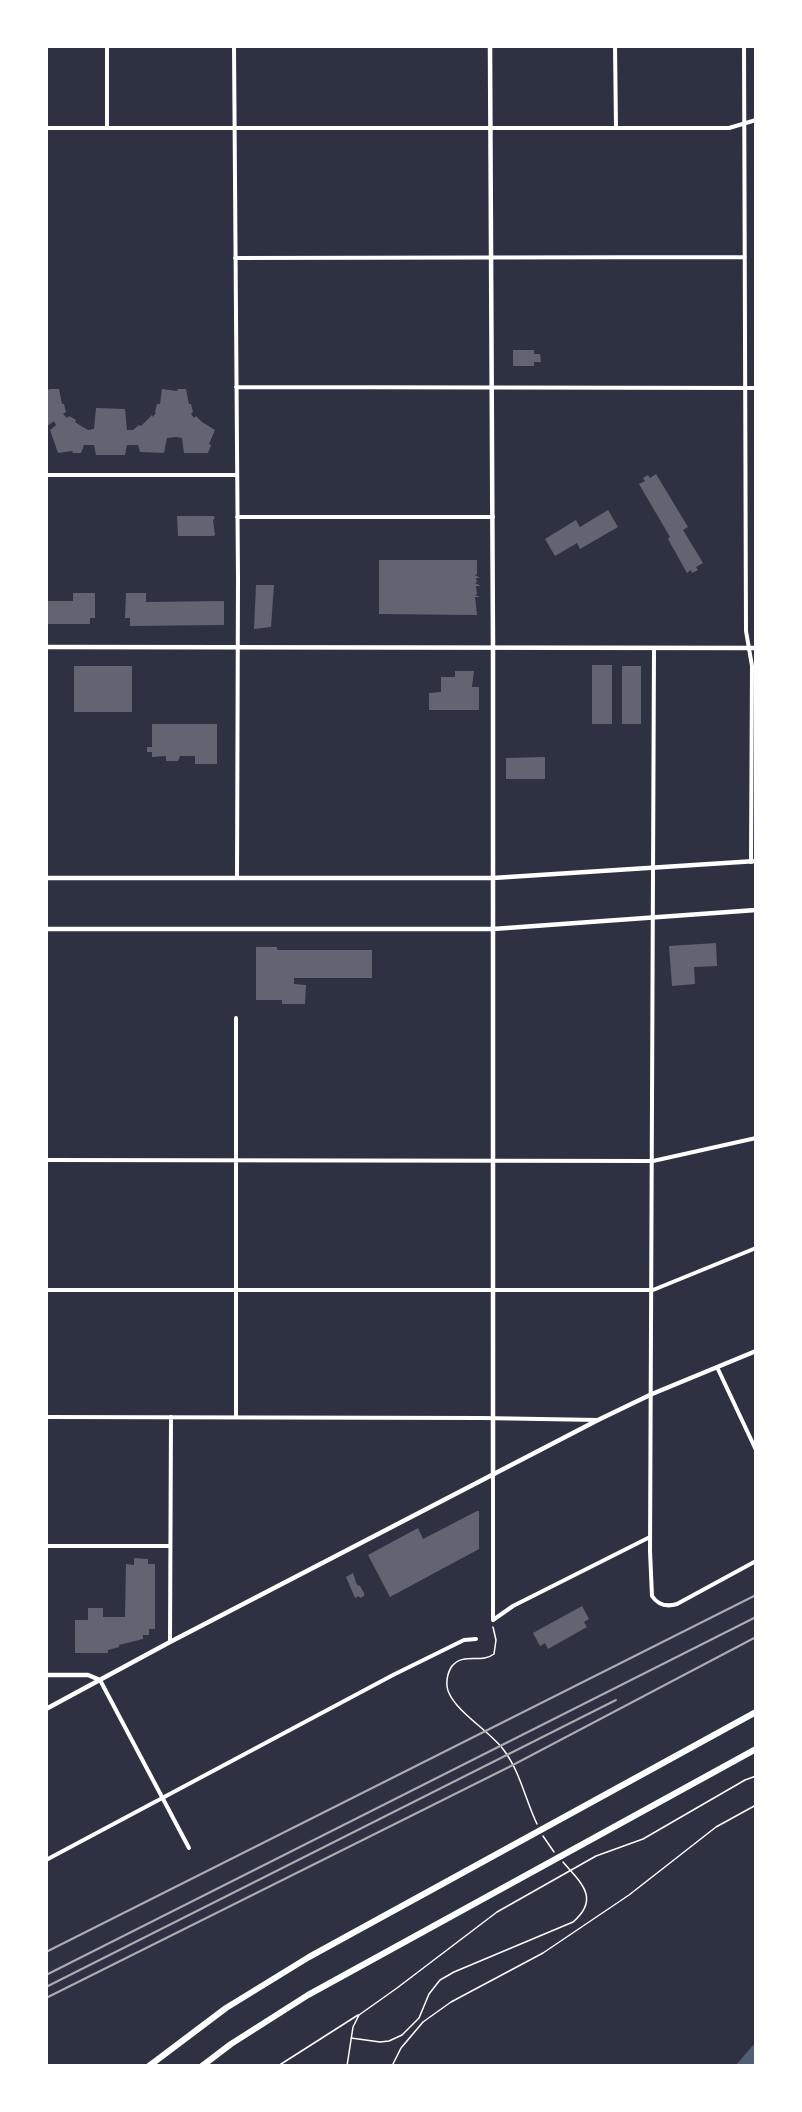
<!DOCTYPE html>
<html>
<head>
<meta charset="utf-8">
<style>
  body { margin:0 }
  #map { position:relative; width:802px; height:2112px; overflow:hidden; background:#2d3142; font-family:"DM Sans",sans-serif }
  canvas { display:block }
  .frame { position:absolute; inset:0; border:48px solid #fff; pointer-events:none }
</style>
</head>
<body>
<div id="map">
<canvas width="802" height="2112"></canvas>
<div class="frame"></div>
</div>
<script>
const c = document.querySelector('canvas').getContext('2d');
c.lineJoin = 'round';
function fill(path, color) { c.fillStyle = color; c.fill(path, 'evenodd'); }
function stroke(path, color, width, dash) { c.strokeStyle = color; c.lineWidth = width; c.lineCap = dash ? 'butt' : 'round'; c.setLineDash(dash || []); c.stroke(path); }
fill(new Path2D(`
  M 755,2043 L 755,2065 L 736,2065 Z`), '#4f5d75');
fill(new Path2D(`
  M 513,350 L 534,350 L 534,354 L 540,354 L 541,362 L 534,362 L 534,366 L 513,366 Z
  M 51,389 L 59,389 L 62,404 L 64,404 L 66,412 L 63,414 L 67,418 L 69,416 L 76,420 L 75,422 L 81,426 L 88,430 L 94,429 L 96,408 L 125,409 L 127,430 L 133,430 L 139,425 L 141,426 L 152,415 L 153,417 L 156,413 L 155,412 L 157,404 L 160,404 L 162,389 L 177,391 L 178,389 L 186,389 L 189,404 L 191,404 L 193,412 L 191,414 L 194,418 L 196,416 L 202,422 L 215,430 L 209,444 L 211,445 L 208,453 L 184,453 L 182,438 L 176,437 L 167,438 L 164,453 L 140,452 L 138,445 L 127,445 L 125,455 L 96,455 L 94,445 L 84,445 L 81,453 L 73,453 L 72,451 L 58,453 L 50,430 L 56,425 L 54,421 L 46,427 L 46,390 Z
  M 656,474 L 688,527 L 683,530 L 703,563 L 696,567 L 698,570 L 692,573 L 691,570 L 687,573 L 668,539 L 670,537 L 639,484 L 645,481 L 643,478 L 648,475 L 650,478 Z
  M 608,510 L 618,527 L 580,549 L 577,543 L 555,556 L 545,539 L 576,520 L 580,527 Z
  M 177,516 L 213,516 L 215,517 L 213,521 L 215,535 L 213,536 L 178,536 Z
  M 379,560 L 477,560 L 477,574 L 475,575 L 480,578 L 476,578 L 477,582 L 475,583 L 481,586 L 476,586 L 477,594 L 475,595 L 480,597 L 475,597 L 477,615 L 379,614 Z
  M 256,585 L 274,585 L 271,627 L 254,629 Z
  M 73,593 L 95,593 L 95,618 L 90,618 L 90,624 L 46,624 L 46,601 L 73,601 Z
  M 126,593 L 146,593 L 146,602 L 224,601 L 224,625 L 130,626 L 130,618 L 125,618 Z
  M 592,665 L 612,665 L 612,724 L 592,724 Z
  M 74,666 L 132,666 L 132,712 L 74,712 Z
  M 622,666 L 641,666 L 641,724 L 622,724 Z
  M 455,671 L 474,671 L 472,687 L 479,687 L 479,710 L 429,710 L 429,693 L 441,692 L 441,677 L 455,677 Z
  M 152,724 L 217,724 L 217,764 L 195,764 L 195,756 L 180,756 L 178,761 L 166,761 L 166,756 L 152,757 L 152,752 L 147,752 L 147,747 L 152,747 Z
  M 545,757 L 545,779 L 506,779 L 506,758 Z
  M 716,943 L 717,966 L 694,967 L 695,984 L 672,986 L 669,946 Z
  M 256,947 L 277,947 L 277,950 L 372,950 L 372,978 L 294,978 L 294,984 L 306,985 L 305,1004 L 282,1004 L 282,1000 L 256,1000 Z
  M 477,1511 L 479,1511 L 479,1549 L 390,1597 L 368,1555 L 418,1528 L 423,1539 Z
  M 134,1558 L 148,1559 L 148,1564 L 155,1564 L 155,1629 L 149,1629 L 149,1635 L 143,1635 L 143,1639 L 119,1645 L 119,1647 L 108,1650 L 108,1653 L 75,1653 L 75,1620 L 88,1620 L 88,1608 L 103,1608 L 103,1617 L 125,1617 L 126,1564 L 134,1565 Z
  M 353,1573 L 357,1585 L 360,1586 L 364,1593 L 364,1596 L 360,1598 L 359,1596 L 355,1598 L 346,1577 Z
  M 582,1606 L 589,1619 L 584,1622 L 587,1627 L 548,1649 L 545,1643 L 540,1646 L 533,1633 Z`), '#626471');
stroke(new Path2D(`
  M 493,1627 L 496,1640 L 494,1654 C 481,1664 464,1652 452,1666 C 447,1673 445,1685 449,1693 C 457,1712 489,1731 503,1749 C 520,1771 525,1799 537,1824
  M 543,1836 L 554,1852
  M 351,2038 L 380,2042 L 389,2041 L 402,2035 L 419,2018 L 429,1994 L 440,1980 L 454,1972 L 573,1922 C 601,1898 580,1882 563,1862
  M 278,2066 L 358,2015
  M 347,2066 L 353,2027 L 359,2015 L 397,1988 L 497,1912 L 596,1856 L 643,1839 L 745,1780 L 756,1776
  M 392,2066 L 401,2048 L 423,2022 L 451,2002 L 543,1953 L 629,1895 L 716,1827 L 756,1805`), '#fff', 1.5);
stroke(new Path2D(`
  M 107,46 L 107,128
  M 234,46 L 238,579 L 237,877
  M 615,46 L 616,127
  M 744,46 L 746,631 L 752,666 L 751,862
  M 46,128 L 729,128 L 756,120
  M 235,258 L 745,257
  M 236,387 L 756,388
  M 46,475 L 237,475
  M 237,517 L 493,517
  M 654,648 L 650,1551 L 652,1596 C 658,1605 667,1607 677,1604 L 756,1561
  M 236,1018 L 236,1416
  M 46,1160 L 653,1161 L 756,1138
  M 46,1290 L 653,1290 L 756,1248
  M 717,1367 L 756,1450
  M 46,1417 L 482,1418 L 598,1420
  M 46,1546 L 170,1546
  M 493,1620 L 513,1606 L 650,1537
  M 493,1620 L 493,1474
  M 170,1642 L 171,1417
  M 100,1680 L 189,1848
  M 46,1860 L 393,1675 L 464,1640 L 476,1639`), '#fff', 4);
stroke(new Path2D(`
  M 490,46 L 493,648 L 493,1474
  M 46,878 L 493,878 L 756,861
  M 46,929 L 493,929 L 756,910
  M 46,1675 L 88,1675 L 100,1680
  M 46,1709 L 170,1642 L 598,1420 L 652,1394 L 756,1351`), '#fff', 4.5);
stroke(new Path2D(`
  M 46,647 L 756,648`), '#fff', 4.5);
stroke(new Path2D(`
  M 149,2066 L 226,2008 L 309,1957 L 756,1712
  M 202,2066 L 231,2044 L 308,1995 L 756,1749`), '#fff', 6);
stroke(new Path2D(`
  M 46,1952 L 756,1595
  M 46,1975 L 756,1617
  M 46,1987 L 616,1700
  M 46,1998 L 511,1766 L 756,1637`), '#abadb3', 2);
</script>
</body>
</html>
